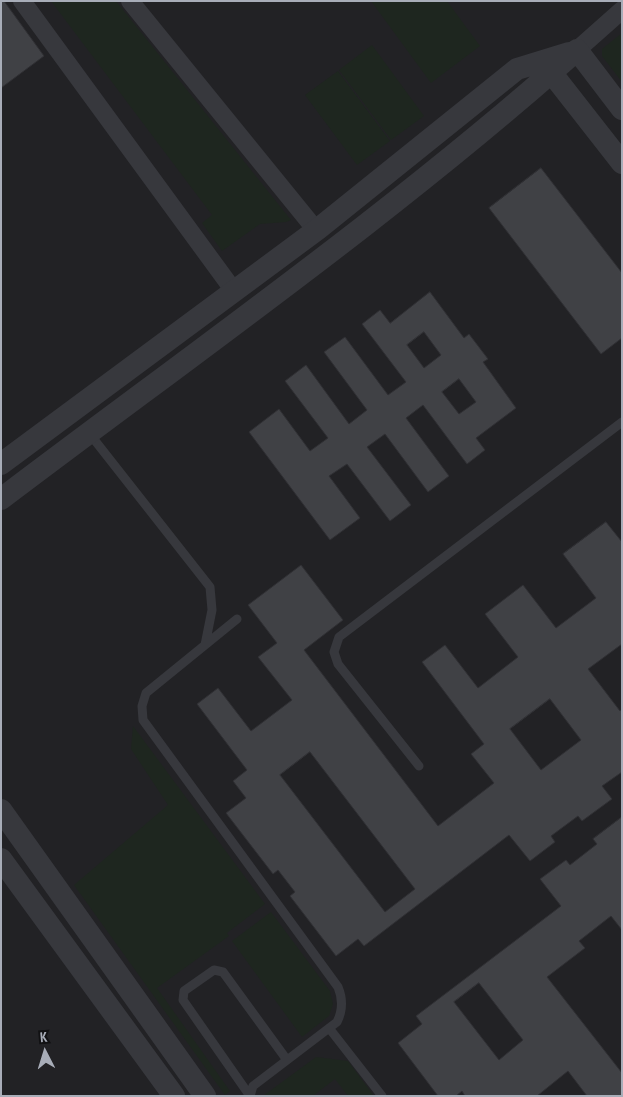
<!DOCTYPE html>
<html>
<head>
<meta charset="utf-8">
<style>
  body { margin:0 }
  #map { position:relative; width:623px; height:1097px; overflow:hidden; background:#161618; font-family:"PT Sans Narrow",sans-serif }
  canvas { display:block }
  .frame { position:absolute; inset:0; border:2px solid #a8adb8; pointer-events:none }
  .north { position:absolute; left:20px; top:1027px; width:50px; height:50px; -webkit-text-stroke:4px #111113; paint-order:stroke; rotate:355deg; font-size:14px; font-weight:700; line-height:20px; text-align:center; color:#a8adb8 }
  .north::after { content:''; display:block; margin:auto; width:18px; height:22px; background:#a8adb8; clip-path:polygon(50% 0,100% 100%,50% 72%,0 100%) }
</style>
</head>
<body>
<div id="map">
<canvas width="623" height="1097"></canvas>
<div class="frame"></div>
<div class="north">K</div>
</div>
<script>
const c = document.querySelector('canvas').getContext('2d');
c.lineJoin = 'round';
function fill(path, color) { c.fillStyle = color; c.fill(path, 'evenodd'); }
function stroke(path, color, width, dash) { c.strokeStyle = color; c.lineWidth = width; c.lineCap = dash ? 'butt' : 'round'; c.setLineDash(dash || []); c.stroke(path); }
fill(new Path2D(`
  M 1,1 L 622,1 L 622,1096 L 1,1096 Z`), '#222225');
fill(new Path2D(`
  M 51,1 L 116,1 L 291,220 L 286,222 L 260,224 L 222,251 L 202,223 L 212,215 Z
  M 371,1 L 447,1 L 480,46 L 431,83 Z
  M 622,33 L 622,82 L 602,56 L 602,49 Z
  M 372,45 L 424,116 L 391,140 L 339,70 Z
  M 338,71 L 390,141 L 357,165 L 305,95 Z
  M 133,726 L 265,904 L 227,933 L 229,936 L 157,988 L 230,1091 L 225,1095 L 74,885 L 168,805 L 131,749 Z
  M 271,912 L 330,991 L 333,1004 L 329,1016 L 302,1037 L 232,941 Z
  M 316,1057 L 348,1061 L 374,1096 L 348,1096 L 335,1079 L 313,1096 L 263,1096 Z`), '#1e261f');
const building = new Path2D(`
  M 1,1 L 4,1 L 44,56 L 1,88 Z
  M 541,168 L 622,273 L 622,338 L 601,354 L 489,208 Z
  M 430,292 L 464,338 L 469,334 L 488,359 L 483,362 L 516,408 L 476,438 L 485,450 L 467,464 L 423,405 L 406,418 L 449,476 L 428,492 L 385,434 L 367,447 L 411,505 L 390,521 L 347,464 L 329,476 L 360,518 L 330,540 L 249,432 L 279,409 L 310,451 L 328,438 L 285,381 L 306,365 L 349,424 L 367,410 L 324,352 L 345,337 L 388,395 L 406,382 L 362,324 L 380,310 L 390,323 ZM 424,332 L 441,355 L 424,368 L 407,345 ZM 459,379 L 476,402 L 459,414 L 442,392 Z
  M 606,522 L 622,542 L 622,644 L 588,669 L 620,711 L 622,709 L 622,772 L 602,786 L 612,799 L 582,821 L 578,816 L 551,836 L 555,842 L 530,861 L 509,835 L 364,946 L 358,939 L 336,956 L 290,896 L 295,892 L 278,870 L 273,874 L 226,813 L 246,798 L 233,781 L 247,770 L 197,704 L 218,688 L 251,731 L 292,700 L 258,657 L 277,643 L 248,605 L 301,565 L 343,620 L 304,650 L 438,826 L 494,783 L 471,754 L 484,744 L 422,662 L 445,645 L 478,688 L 518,657 L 485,614 L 523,585 L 556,628 L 596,598 L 563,554 ZM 550,699 L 581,740 L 541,770 L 510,729 ZM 310,752 L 415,889 L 385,912 L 280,775 Z
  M 622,817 L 622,930 L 611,916 L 579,941 L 585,948 L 547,977 L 622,1073 L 622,1096 L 587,1096 L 568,1071 L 537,1096 L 465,1096 L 462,1091 L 456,1096 L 438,1096 L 398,1043 L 422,1024 L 416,1016 L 561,906 L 540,879 L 566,860 L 570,865 L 597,844 L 593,839 ZM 479,983 L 523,1040 L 499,1060 L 454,1002 Z`);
fill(building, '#404145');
stroke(building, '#303034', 1);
stroke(new Path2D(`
  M 89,433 L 210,587 L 212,610 L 205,645
  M 237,619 L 146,693 L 142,706 L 143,720 L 338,987 C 343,999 343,1010 337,1022 L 253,1086 L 250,1096
  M 419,766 L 338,664 L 334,652 L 339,637 L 622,422
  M 329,1028 L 382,1096
  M 250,1096 L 183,1000 L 184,991 L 214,970 L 223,972 L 287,1060`), '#37383d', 9);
stroke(new Path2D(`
  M 22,1 L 234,291
  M 130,1 L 316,230
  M 577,50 L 622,10`), '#37383d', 18);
stroke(new Path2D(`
  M 577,50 L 622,109
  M 543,62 L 622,163
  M 1,464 L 318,229 L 517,69 L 569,53
  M 1,499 C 195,352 395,212 577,50
  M 1,810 L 205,1096
  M 1,859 L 174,1096`), '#37383d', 22);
</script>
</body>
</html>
